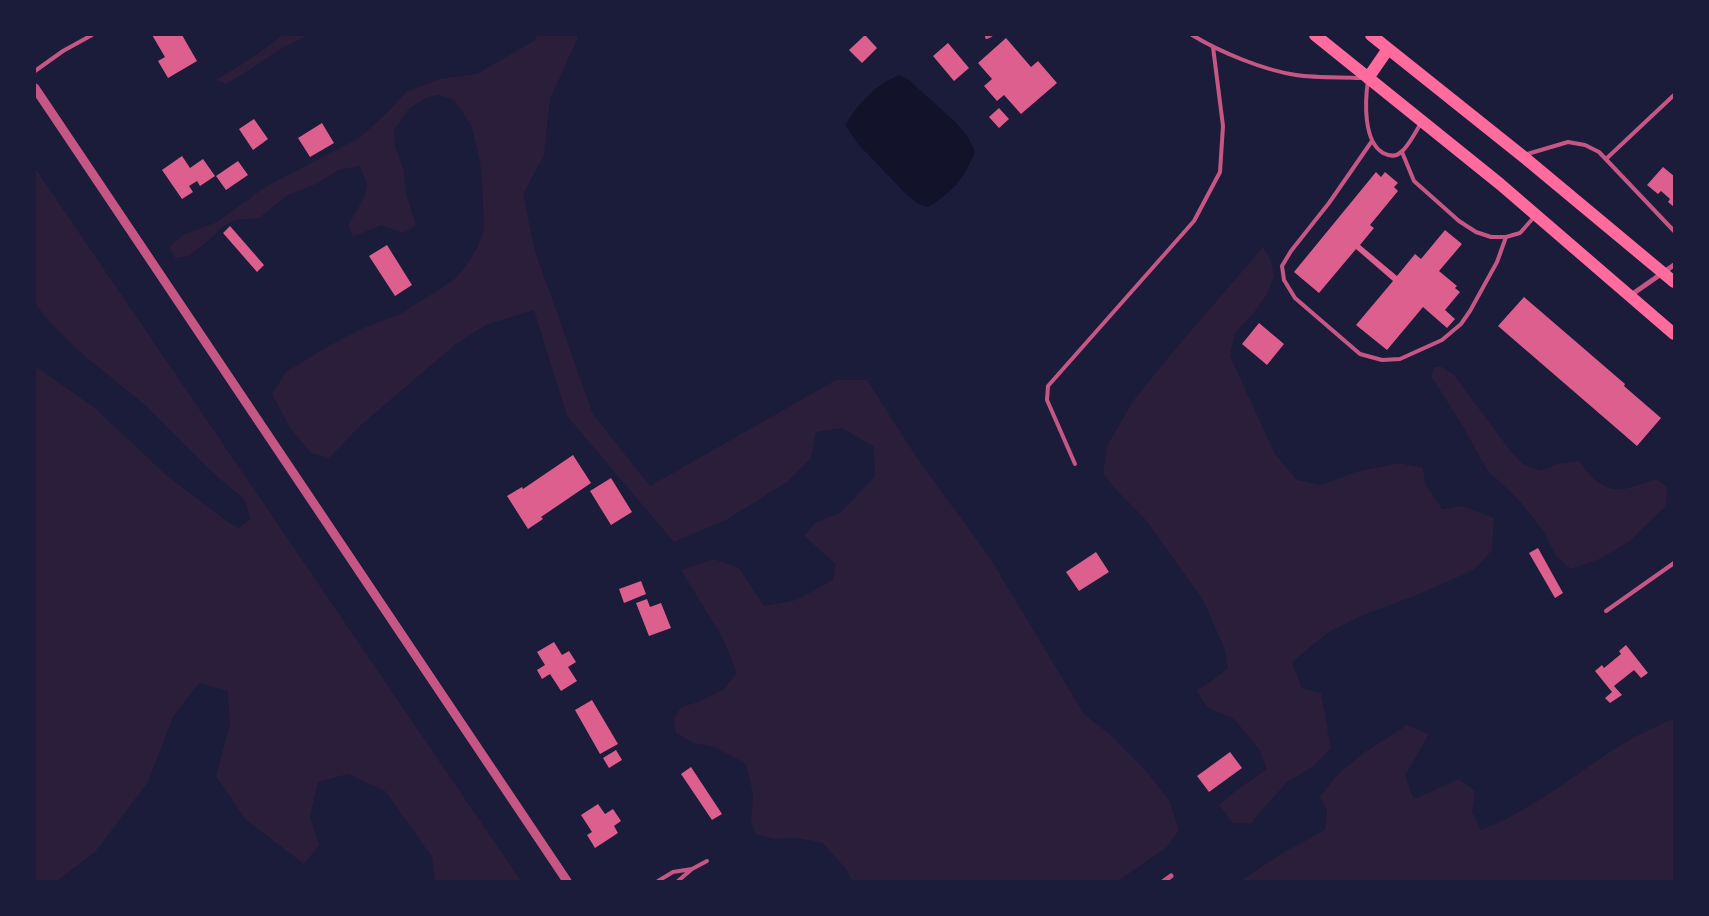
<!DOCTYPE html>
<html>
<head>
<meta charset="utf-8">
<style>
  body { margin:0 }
  #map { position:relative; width:1709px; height:916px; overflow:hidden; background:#1b1b3a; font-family:Roboto,sans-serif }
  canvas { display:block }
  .frame { position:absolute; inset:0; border:36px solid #1b1b3a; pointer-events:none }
</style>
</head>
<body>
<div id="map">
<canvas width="1709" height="916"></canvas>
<div class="frame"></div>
</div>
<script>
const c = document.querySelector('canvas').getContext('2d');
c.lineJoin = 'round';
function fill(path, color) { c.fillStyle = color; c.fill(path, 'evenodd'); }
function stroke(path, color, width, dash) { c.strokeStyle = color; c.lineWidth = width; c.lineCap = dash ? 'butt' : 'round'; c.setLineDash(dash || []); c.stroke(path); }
fill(new Path2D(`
  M 283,35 L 308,35 L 277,51 L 250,70 L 226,84 L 216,80 L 253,57 Z
  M 537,35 L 579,35 L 550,99 L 544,155 L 523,194 L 535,251 L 593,414 L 650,486 L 836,380 L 867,380 L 917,458 L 990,558 L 1084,714 L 1112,736 L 1146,771 L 1169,800 L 1179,830 L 1167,847 L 1118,881 L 852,881 L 846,869 L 823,843 L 797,838 L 774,839 L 756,834 L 751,822 L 753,794 L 746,764 L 715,747 L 693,743 L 676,733 L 674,719 L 681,707 L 698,702 L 724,689 L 737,673 L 722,637 L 681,570 L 714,559 L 739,568 L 764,606 L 796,600 L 833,580 L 836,564 L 804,536 L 815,523 L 840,513 L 875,476 L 874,447 L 842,428 L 816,432 L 811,458 L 787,482 L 726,520 L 674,542 L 567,416 L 534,310 L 486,325 L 456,344 L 361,425 L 329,458 L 311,453 L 290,428 L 272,394 L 286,372 L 325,348 L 363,328 L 400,314 L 440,289 L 456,278 L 468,263 L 478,246 L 484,230 L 482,178 L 479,156 L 471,125 L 454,100 L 438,95 L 425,98 L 408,110 L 394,130 L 395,147 L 403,168 L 407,197 L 416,226 L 403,233 L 381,225 L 353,237 L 348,225 L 365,196 L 367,185 L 360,166 L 339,170 L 314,185 L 288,195 L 259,218 L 237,220 L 223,226 L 208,241 L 188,256 L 175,258 L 169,247 L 183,235 L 217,222 L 265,187 L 359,138 L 387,113 L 406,92 L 439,79 L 477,74 L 535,40 Z
  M 35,168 L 521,881 L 435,881 L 432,857 L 385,791 L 348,774 L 318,782 L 310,817 L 319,845 L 304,864 L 246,820 L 216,776 L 230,724 L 228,691 L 199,683 L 173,717 L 148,782 L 96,851 L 57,881 L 35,881 L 35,366 L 95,408 L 165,474 L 228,522 L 239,528 L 251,519 L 244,499 L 214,474 L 145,405 L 76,349 L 45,317 L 35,302 Z
  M 1263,247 L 1271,261 L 1274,276 L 1267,294 L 1253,314 L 1235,333 L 1230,356 L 1275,454 L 1297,480 L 1321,485 L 1356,472 L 1399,463 L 1423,468 L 1425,483 L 1442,509 L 1462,506 L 1494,518 L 1492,550 L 1474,570 L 1417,595 L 1363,615 L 1329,632 L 1305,651 L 1292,663 L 1302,688 L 1321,693 L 1331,748 L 1312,767 L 1286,783 L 1251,823 L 1233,823 L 1219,805 L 1238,789 L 1267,769 L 1259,749 L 1234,719 L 1207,707 L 1196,690 L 1206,685 L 1228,668 L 1225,650 L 1203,600 L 1145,519 L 1122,496 L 1103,474 L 1107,446 L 1133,401 L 1178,346 Z
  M 1435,367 L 1442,367 L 1454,375 L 1509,449 L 1523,464 L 1541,471 L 1557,464 L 1579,461 C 1605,497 1617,493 1656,479 L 1667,487 L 1666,506 L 1630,541 L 1600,559 L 1571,569 L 1557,558 L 1544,532 L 1519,500 L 1488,471 L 1462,425 L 1431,376 Z
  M 1674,718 L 1674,881 L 1241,881 L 1282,853 L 1325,830 L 1327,810 L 1320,797 L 1337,775 L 1365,752 L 1407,725 L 1429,734 L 1405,776 L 1414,799 L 1459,779 L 1475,791 L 1472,812 L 1481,830 C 1534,810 1578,771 1626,742 C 1641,733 1658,726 1674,718 Z`), '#2a1e3b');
fill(new Path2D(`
  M 899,75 L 909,80 L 955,122 L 968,137 L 975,152 C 964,178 953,192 928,207 L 917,203 L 907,195 L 858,144 L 845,125 C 858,104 875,85 899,75 Z`), '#12122b');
fill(new Path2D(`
  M 152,35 L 182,35 L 197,61 L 168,78 L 158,61 L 165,57 Z
  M 865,35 L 877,48 L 862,63 L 849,50 Z
  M 1006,38 L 1031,67 L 1038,61 L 1057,83 L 1021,114 L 1004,95 L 997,101 L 984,86 L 992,79 L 978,63 Z
  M 948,43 L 969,68 L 954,81 L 933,56 Z
  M 999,108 L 1009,119 L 999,128 L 989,117 Z
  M 254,119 L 268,139 L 253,150 L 239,129 Z
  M 322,123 L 334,143 L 310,157 L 298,138 Z
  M 182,156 L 190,168 L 203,159 L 215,176 L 200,186 L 197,181 L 189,186 L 193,192 L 182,199 L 162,170 Z
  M 238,161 L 248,175 L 226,190 L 216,176 Z
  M 1663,167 L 1674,176 L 1674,207 L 1668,202 L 1670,199 L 1661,191 L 1658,194 L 1647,185 Z
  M 1376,172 L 1381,177 L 1385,172 L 1398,183 L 1394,187 L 1398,191 L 1370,225 L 1374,228 L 1360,245 L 1397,276 L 1415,254 L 1421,259 L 1445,230 L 1462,244 L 1439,271 L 1457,286 L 1455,288 L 1460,292 L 1445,310 L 1455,319 L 1447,328 L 1423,307 L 1387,350 L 1356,325 L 1393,281 L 1356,249 L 1319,293 L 1294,272 Z
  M 230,226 L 264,265 L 257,272 L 223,233 Z
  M 387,245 L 412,285 L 395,296 L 369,256 Z
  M 1524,297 L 1625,384 L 1624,386 L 1661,418 L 1637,446 L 1498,326 Z
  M 1259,323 L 1284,344 L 1267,365 L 1242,344 Z
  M 573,455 L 591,483 L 541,517 L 543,519 L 528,529 L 507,496 L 522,487 L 523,489 Z
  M 611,478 L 632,512 L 611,525 L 590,491 Z
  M 1538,548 L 1563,593 L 1555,598 L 1529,553 Z
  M 1096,552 L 1109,572 L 1079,591 L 1066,572 Z
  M 641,581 L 646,594 L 624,603 L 619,589 Z
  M 647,599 L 650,607 L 661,603 L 671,628 L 649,636 L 636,603 Z
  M 554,642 L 562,655 L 569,651 L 576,662 L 568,667 L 577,681 L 561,691 L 550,674 L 542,679 L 537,670 L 545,665 L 537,652 Z
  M 1626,645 L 1648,673 L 1641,678 L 1634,670 L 1614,686 L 1622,695 L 1610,703 L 1605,698 L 1612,692 L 1595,671 L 1602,665 L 1604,668 L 1621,654 L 1619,651 Z
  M 592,700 L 618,744 L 600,754 L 575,710 Z
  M 616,750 L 622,760 L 609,768 L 603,758 Z
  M 1230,752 L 1242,768 L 1209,792 L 1197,776 Z
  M 691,767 L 722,814 L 712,820 L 681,774 Z
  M 598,804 L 605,814 L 613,809 L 621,821 L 614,826 L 618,833 L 595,848 L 587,835 L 592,832 L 581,815 Z`), '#dd5f8e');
stroke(new Path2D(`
  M 1192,35 C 1220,52 1263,70 1296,75 C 1317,78 1339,77 1361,78
  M 987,37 L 991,35
  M 35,71 L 63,51 L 92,35
  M 1368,80 C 1365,101 1363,141 1383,153 C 1389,156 1396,157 1401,152 C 1408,147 1416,131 1421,123
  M 1372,141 L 1329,203 L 1291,251 L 1282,266 L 1284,280 L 1295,298 L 1360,354 L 1382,360 L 1400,359 L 1442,340 L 1461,324 L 1470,311 L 1497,262 L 1506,237
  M 1402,152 L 1414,181 L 1459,221 L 1476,232 L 1491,237 L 1506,237 L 1520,233 L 1535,216
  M 1524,155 L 1568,142 L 1585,145 L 1599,152 L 1674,231
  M 1606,159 L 1674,95
  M 1075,464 L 1047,400 L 1048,386 L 1194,221 L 1220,172 L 1223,126 L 1213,47
  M 1606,611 L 1674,563
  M 658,881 L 673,872 L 692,869
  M 678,881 L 692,869 L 707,861`), '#c65784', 4);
stroke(new Path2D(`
  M 1631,295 L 1674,265
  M 1164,881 L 1171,876`), '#c65784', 5);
stroke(new Path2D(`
  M 35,88 L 567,881`), '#c65784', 9);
stroke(new Path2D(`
  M 1315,35 L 1500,184 L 1674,334
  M 1371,35 L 1525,158 L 1674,282
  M 1368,78 L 1388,49`), '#ff6b9d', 12);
</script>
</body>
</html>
